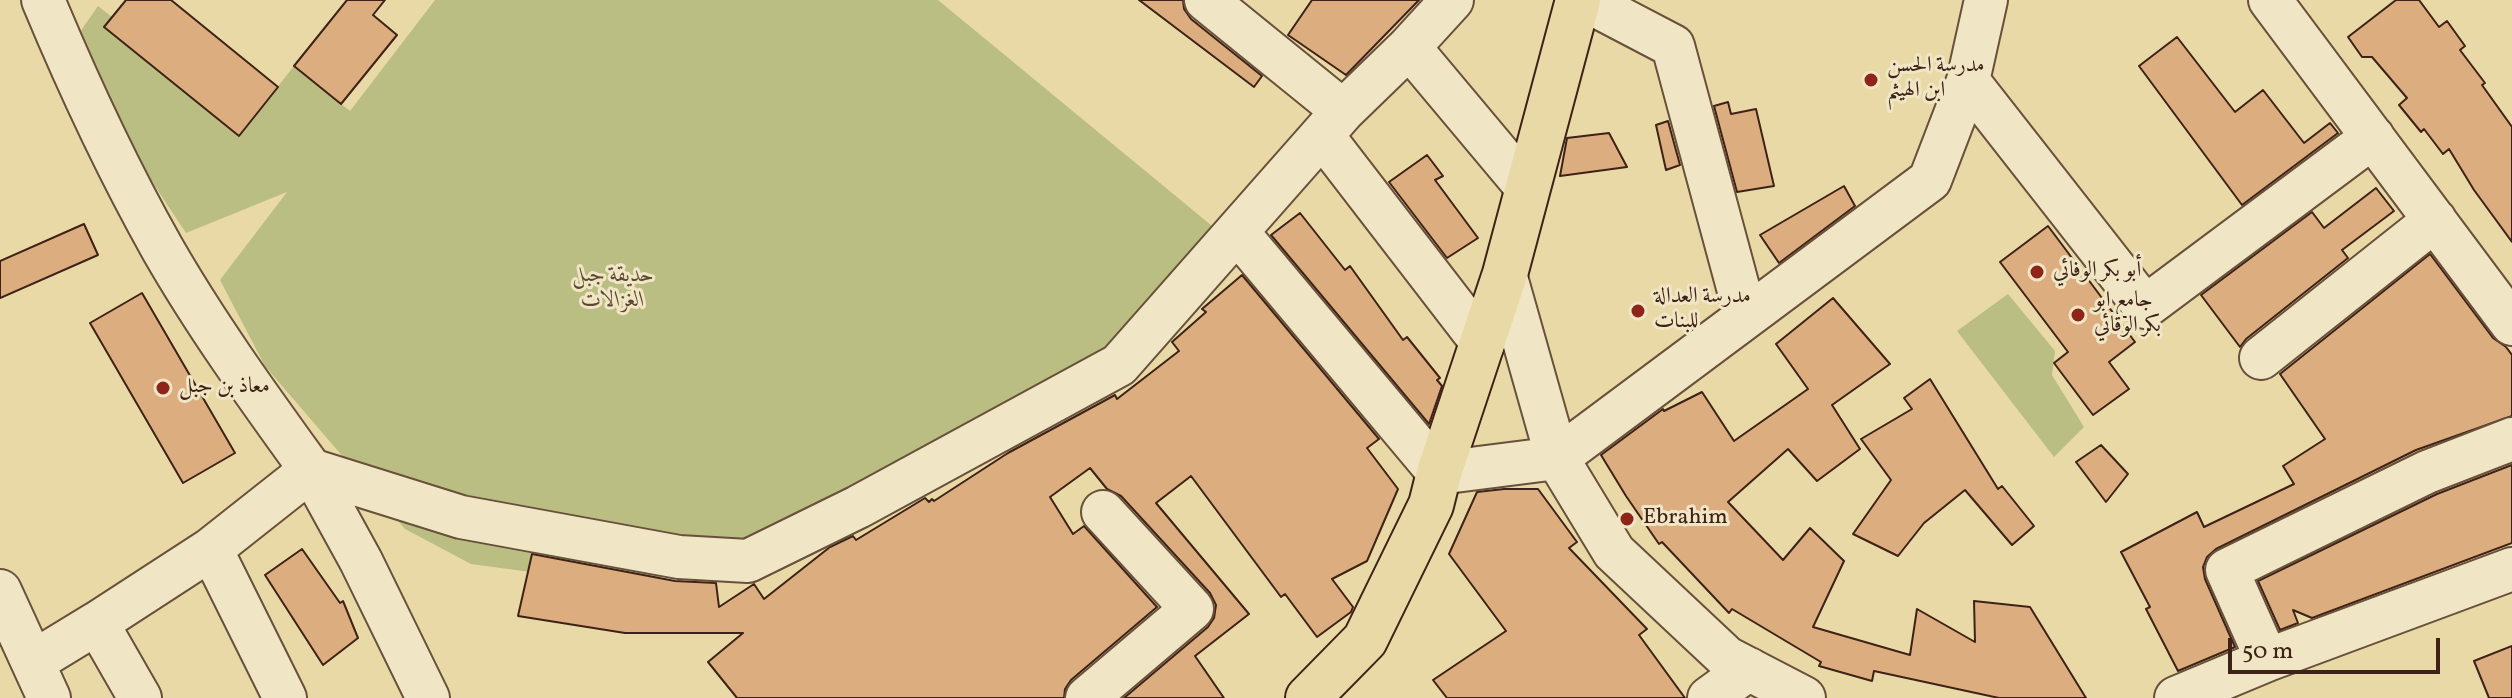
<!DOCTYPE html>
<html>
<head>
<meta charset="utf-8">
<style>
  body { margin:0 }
  #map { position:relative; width:2512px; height:698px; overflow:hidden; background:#e8d9a6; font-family:Vollkorn,serif }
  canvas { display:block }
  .scale { position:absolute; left:2228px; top:638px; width:212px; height:36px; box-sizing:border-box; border:4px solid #3e2217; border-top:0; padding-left:10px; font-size:24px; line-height:28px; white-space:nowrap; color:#3e2217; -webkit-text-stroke:6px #f0e6c5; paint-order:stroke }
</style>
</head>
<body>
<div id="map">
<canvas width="2512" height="698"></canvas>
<div class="scale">50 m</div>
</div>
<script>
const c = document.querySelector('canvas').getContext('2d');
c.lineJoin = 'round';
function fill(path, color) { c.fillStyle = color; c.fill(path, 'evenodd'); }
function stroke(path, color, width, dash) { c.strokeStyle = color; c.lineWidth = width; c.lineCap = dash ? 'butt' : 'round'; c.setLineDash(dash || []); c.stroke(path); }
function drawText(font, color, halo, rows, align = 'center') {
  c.font = font + ' Vollkorn,Amiri,serif'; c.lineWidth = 6; c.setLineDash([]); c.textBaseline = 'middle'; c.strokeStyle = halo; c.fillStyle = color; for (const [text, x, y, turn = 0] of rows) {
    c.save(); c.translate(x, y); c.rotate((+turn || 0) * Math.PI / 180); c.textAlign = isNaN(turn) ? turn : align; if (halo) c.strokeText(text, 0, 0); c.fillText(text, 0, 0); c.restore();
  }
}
fill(new Path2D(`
  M 435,0 L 938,0 L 1223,235 L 1115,358 L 772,548 L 663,577 L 605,582 L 471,564 L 405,529 L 265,366 L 220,280 L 287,192 L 186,233 L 123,138 L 75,39 L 98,6 L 112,17 L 105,27 L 239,136 L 294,66 L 350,111 Z
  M 2008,294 L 2055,351 L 2052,375 L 2084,427 L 2054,457 L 1957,331 Z`), '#babe83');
const building = new Path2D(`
  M 126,0 L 171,0 L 278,87 L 239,136 L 104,27 Z
  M 347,0 L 385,0 L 373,15 L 397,35 L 341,104 L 294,66 Z
  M 1139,0 L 1183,0 L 1184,9 L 1191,19 L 1262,76 L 1254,87 Z
  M 1312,0 L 1419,0 L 1346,75 L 1288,35 Z
  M 2396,0 L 2419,0 L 2439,27 L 2447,21 L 2465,46 L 2460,50 L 2485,83 L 2482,85 L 2512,127 L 2512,242 L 2474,190 L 2449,149 L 2443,154 L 2424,129 L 2421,132 L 2399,105 L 2407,98 L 2372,57 L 2362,57 L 2348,37 Z
  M 2177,37 L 2235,112 L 2263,90 L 2304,143 L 2330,123 L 2338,133 L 2242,205 L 2139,66 Z
  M 1728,102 L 1731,114 L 1756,109 L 1774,186 L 1737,192 L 1714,106 Z
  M 1668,121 L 1680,165 L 1666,170 L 1656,125 Z
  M 1609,133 L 1627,167 L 1560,176 L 1567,138 Z
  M 1427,155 L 1443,176 L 1435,180 L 1478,238 L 1447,258 L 1389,182 Z
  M 1844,186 L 1855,206 L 1779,263 L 1760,235 Z
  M 2376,188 L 2394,211 L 2342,250 L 2348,258 L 2246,339 L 2240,347 L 2201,295 L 2312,212 L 2324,228 Z
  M 1300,213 L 1345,270 L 1350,266 L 1403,340 L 1407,337 L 1440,378 L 1437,380 L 1442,386 L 1429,424 L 1271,235 Z
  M 84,224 L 98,255 L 0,298 L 0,261 Z
  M 2048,226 L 2135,342 L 2109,362 L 2129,389 L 2093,415 L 2054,363 L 2068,352 L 2000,262 Z
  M 2430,254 L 2493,338 L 2506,347 L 2512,355 L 2512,416 L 2416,450 L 2216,549 L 2207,557 L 2203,567 L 2205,579 L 2235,647 L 2178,671 L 2146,609 L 2150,607 L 2121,552 L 2197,512 L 2204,527 L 2294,484 L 2283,466 L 2325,439 L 2280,374 Z
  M 1242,275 L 1379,439 L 1367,448 L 1398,489 L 1367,561 L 1332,579 L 1353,607 L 1351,612 L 1317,637 L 1285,594 L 1281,597 L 1191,476 L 1156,503 L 1249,614 L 1195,656 L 1224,698 L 1124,698 L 1208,627 L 1214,618 L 1216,605 L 1210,593 L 1121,496 L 1107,489 L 1090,468 L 1050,497 L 1073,534 L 1084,526 L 1157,607 L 1071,680 L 1065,689 L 1064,698 L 737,698 L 708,662 L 743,633 L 625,633 L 518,616 L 532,554 L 675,581 L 716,583 L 719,607 L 754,584 L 764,599 L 830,547 L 853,536 L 856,540 L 925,498 L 929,502 L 932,499 L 934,501 L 1008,453 L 1115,395 L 1117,399 L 1179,351 L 1172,342 L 1206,312 L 1202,309 Z
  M 142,293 L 235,453 L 183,483 L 90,323 Z
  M 1833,298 L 1890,364 L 1832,405 L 1860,449 L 1817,481 L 1788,449 L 1728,502 L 1783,560 L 1810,528 L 1844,561 L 1813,627 L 1910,655 L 1917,609 L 1975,642 L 1974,601 L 2030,607 L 2086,698 L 1999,698 L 1874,671 L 1872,681 L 1819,666 L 1821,662 L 1732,609 L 1729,613 L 1662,542 L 1659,544 L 1626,496 L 1601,455 L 1663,409 L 1664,411 L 1702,392 L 1734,441 L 1808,389 L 1776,344 Z
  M 1930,379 L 1998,489 L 2002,486 L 2034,526 L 2012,545 L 1965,490 L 1924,523 L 1898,556 L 1853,534 L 1891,480 L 1861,439 L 1912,409 L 1904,398 Z
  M 2101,445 L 2128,474 L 2106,502 L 2076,462 Z
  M 2512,465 L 2512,543 L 2312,618 L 2293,610 L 2298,623 L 2280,630 L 2258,581 L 2437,494 Z
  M 1504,489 L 1538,489 L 1577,542 L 1569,548 L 1647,629 L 1639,635 L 1685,698 L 1447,698 L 1433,680 L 1506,631 L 1449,554 L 1477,492 Z
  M 302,549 L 340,603 L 343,601 L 358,638 L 323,665 L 265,575 Z
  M 2512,646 L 2512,698 L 2489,698 L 2474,661 Z`);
fill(building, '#dcad7f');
stroke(building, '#3e2217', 2);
const minor = new Path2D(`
  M 1206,0 L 1343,111
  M 1585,0 L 1673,46 L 1746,317
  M 2270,0 L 2512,324
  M 1409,47 L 1528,189
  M 1968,81 L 2145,307 L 2373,137
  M 1322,135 L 1483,344
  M 1238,233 L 1439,473 L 1557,458 L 1930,180 L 1968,81 L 1986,0
  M 1505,274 L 1557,458 L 1614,552 L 1727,658 L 1804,698
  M 2261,358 L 2435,220
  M 311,470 L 461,517 L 679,557 L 748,561 L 858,507 L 1119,365 L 1343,111 L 1409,47 L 1452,0
  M 311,470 L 361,561 L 428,698
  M 211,549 L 285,698
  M 0,591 L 49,698
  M 97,623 L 140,698
  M 2267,660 L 2227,570 L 2427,472 L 2512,439
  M 33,662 L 97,623 L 211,549 L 311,470 C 259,398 206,325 162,248 C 117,168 78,84 43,0
  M 1087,698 L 1192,609 L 1103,512
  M 1709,698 L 1749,669
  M 2176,698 L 2267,660 L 2512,569`);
const major = new Path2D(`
  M 1308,698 L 1365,640 L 1431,505 L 1439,473 L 1505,274 L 1578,0`);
stroke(minor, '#68503b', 46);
stroke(major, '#3e2217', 48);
stroke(minor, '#f0e6c5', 42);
stroke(major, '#e8d9a6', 44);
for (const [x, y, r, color] of [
  [1871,80,8,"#8f2418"],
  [2037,272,8,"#8f2418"],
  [1638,311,8,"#8f2418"],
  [2078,315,8,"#8f2418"],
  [163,388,8,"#8f2418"],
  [1627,519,8,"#8f2418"]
]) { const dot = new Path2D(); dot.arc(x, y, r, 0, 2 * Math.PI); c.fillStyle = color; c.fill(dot); stroke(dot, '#f0e6c5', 3); }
drawText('22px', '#3e2217', '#f0e6c5', [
  ["مدرسة الحسن",1887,67],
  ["ابن الهيثم",1887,92],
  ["أبو بكر الوفائي",2053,272],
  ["مدرسة العدالة",1654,298],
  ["للبنات",1654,323],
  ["جامع ابو",2094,302],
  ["بكر الوقائي",2094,327],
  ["معاذ بن جبل",179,388],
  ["Ebrahim",1643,519]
], 'left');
drawText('italic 22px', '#5d4932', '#f0e6c5', [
  ["حديقة جبل",613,277],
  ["الغزالات",613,302]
]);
</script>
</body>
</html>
